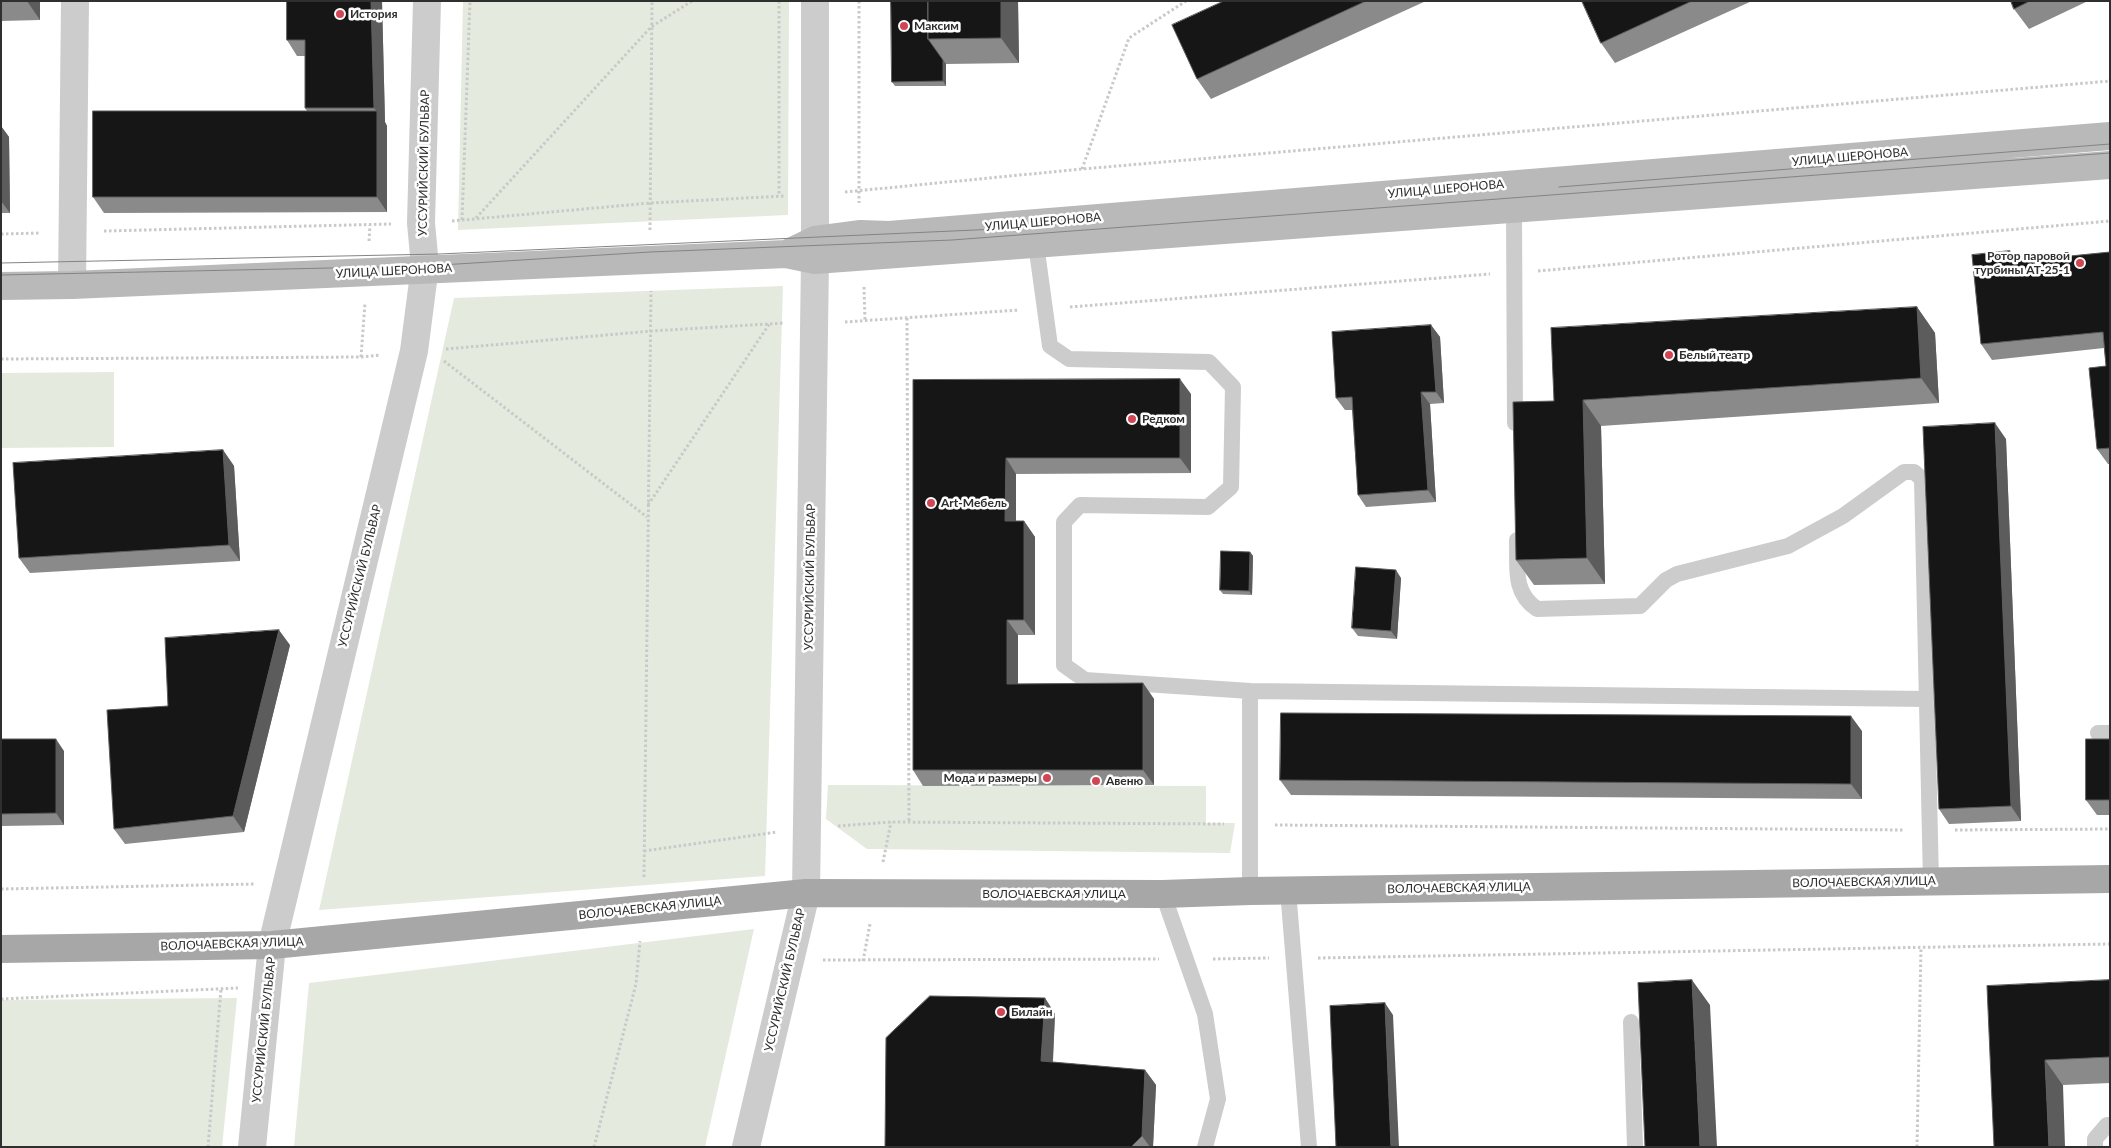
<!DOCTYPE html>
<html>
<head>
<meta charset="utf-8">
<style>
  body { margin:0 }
  #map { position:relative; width:2111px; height:1148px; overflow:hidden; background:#fff; font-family:Lato,sans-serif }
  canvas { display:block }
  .frame { position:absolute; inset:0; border:2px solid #2f2f2f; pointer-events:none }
</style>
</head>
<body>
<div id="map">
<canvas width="2111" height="1148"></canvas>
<div class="frame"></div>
</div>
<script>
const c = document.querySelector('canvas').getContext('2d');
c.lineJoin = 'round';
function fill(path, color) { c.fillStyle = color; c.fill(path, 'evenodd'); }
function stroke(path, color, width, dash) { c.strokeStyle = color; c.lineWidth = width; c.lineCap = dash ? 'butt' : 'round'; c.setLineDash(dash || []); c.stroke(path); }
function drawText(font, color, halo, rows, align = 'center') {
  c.font = font + ' Lato,sans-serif'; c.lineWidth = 5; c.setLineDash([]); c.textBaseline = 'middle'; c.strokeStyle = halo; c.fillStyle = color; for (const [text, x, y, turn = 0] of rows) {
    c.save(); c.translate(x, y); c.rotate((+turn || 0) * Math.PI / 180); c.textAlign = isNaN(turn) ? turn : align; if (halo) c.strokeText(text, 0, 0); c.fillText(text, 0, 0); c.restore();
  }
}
fill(new Path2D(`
  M 463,1 L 789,1 L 788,215 L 458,230 Z
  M 783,286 L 765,876 L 319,910 L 454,298 Z
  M 114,372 L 114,447 L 1,448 L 1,373 Z
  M 828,785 L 1206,786 L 1206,823 L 1235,823 L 1230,853 L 867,849 L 826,819 Z
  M 754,929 L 705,1147 L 294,1147 L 309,983 Z
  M 237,998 L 222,1147 L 1,1147 L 1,1000 Z`), '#e5eade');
stroke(new Path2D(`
  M 779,1 L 779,196
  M 859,1 L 859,203
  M 1082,169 L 1129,38 L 1186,1
  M 845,192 L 1082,169 L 2110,81
  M 476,218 L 651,27 L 692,1
  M 462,220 L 470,1
  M 452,221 L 650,203 L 784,196
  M 650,230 L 652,1
  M 104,231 L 391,224
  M 1,234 L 41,233
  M 369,241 L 370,225
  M 1538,271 L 2110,221
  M 864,287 L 865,321
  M 1070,307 L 1490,274
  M 907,318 L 909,822
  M 845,322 L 1019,310
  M 446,349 L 652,331 L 784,323
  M 361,357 L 365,303
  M 1,359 L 361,357 L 380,355
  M 444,361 L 647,517
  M 648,505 L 770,323
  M 1275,825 L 1904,830
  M 838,826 L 891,822 L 1224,824
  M 1955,830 L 2110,829
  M 644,851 L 777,832
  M 883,862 L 891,822
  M 644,877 L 651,291
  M 1,889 L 255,884
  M 1318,958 L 2110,944
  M 1213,959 L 1269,958
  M 823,960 L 1159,959
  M 863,961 L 870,924
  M 1,999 L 238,988
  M 208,1147 L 221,989
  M 594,1147 L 636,984 L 640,941
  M 1917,1147 L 1921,947`), '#c9c9c9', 3, [2.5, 2.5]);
stroke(new Path2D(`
  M 1514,210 L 1515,423
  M 1036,244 L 1050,346 L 1069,359 L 1209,362 L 1233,387 L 1231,487 L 1208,507 L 1080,505 L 1064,522 L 1064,665 L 1085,680 L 1250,691 L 1250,891
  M 1517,540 C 1518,567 1512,592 1537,609 L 1640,606 L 1666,580 L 1677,574 L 1788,546 L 1843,516 L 1904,472 L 1914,472 L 1922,479 L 1931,882
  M 1250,691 L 1927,699
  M 2098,733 L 2110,733
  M 1288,890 L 1309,1147
  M 1163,894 L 1205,1014 L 1218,1099 L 1205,1147
  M 1631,1022 L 1635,1147
  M 2095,1147 L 2095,1139 L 2107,1125 L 2110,1125`), '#ccc', 16);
stroke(new Path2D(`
  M 72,285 L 75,1`), '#ccc', 28);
stroke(new Path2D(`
  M 252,1147 L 272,945 L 414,351 L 425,266 L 421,223 L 427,1
  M 746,1147 L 806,893 L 815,260 L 815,1`), '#ccc', 28);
stroke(new Path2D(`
  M 786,254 L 815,240 L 861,234 L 889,235 L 2110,136
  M 1,286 L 72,285 L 786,254 L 815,260 L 2110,165`), '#b9b9b9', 28);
stroke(new Path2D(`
  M 1,949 L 272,945 L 806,893 L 1163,894 L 1250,891 L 2110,879`), '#a7a7a7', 28);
stroke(new Path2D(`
  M 1559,187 L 2110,144
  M 1,263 L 439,254 L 1020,228
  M 1,275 L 425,266 L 650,252 L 952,240 L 2110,153`), '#848484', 1);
fill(new Path2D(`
  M 1,1 L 40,1 L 40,20 L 1,21 Z
  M 382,1 L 385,122 L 387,126 L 387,212 L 104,213 L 93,197 L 307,111 L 305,108 L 305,56 L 297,56 L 287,40 Z
  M 891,1 L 1018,1 L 1019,63 L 946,64 L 946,86 L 895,86 L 892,82 Z
  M 1224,1 L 1426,1 L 1211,99 L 1197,79 Z
  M 1582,1 L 1752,1 L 1615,63 L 1601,43 Z
  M 2011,1 L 2088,1 L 2029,29 L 2014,9 Z
  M 1,126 L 9,137 L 10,213 L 1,213 Z
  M 2010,251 L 2017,261 L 2110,252 L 2110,464 L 2108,464 L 2097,449 L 2106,366 L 2104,348 L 1992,360 L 1981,344 Z
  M 1917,307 L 1935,333 L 1939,403 L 1601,426 L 1605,584 L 1534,585 L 1516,560 L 1554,401 Z
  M 1431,325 L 1440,337 L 1444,403 L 1430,404 L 1436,502 L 1366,507 L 1358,495 L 1352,410 L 1345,410 L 1336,398 Z
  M 913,380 L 1191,394 L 1191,473 L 1016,474 L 1016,521 L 1024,521 L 1035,537 L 1035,635 L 1018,635 L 1018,684 L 1143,683 L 1154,699 L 1154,785 L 923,786 L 913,770 Z
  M 2006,439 L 2021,821 L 1949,824 L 1939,809 Z
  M 223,450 L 234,466 L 240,561 L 30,573 L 19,558 Z
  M 1250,552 L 1253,556 L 1252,595 L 1223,594 L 1220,590 Z
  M 1401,578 L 1397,639 L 1358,636 L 1352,628 Z
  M 290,645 L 244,832 L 125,844 L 114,829 L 168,706 Z
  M 1862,731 L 1862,799 L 1291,795 L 1280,780 Z
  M 1,739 L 64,751 L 64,825 L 1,826 Z
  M 2110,739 L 2110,815 L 2097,815 L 2086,800 Z
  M 2110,980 L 2110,1083 L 2063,1085 L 1987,986 Z
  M 1045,998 L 1055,1014 L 1053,1062 L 1145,1070 L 1156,1085 L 1153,1147 L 885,1147 Z`), '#8a8a8a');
fill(new Path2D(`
  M 27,1 L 40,1 L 40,20 Z
  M 371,1 L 382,1 L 385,122 L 387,126 L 387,212 L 377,197 L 377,112 L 374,108 Z
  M 1001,1 L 1018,1 L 1019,63 L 1001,38 Z
  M 943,60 L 946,64 L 946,86 L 943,81 Z
  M 1,126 L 9,137 L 10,213 L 1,201 Z
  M 2010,251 L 2021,266 L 2011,262 Z
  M 1917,307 L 1935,333 L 1939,403 L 1921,378 Z
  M 1431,325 L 1440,337 L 1444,403 L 1436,392 Z
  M 1180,379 L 1191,394 L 1191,473 L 1180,458 Z
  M 1421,392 L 1430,404 L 1436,502 L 1428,490 Z
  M 1583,400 L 1601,426 L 1605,584 L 1587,558 Z
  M 1995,423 L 2006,439 L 2021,821 L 2011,806 Z
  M 223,450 L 234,466 L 240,561 L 229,545 Z
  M 1006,458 L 1016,474 L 1016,536 L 1005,521 Z
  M 1024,521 L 1035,537 L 1035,635 L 1024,620 Z
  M 1250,552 L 1253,556 L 1252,595 L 1249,591 Z
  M 1396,570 L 1401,578 L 1397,639 L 1391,631 Z
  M 1007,620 L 1018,635 L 1018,699 L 1007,684 Z
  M 279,630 L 290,645 L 244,832 L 233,816 Z
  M 1143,683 L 1154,699 L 1154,785 L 1143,770 Z
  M 1851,716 L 1862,731 L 1862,799 L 1851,784 Z
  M 56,739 L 64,751 L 64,825 L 56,813 Z
  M 1692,980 L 1710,1005 L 1717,1147 L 1700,1147 Z
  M 1045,998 L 1055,1014 L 1052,1076 L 1041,1061 Z
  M 1385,1003 L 1393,1015 L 1399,1147 L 1391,1147 Z
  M 2045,1060 L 2063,1085 L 2065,1147 L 2049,1147 Z
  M 1145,1070 L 1156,1085 L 1153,1147 L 1150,1147 L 1142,1136 Z`), '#5c5c5c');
const building = new Path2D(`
  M 287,1 L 371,1 L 374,108 L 305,108 L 305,40 L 287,40 Z
  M 891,1 L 928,1 L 928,39 L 943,60 L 943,81 L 892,82 Z
  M 928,1 L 1001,1 L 1001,38 L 928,39 Z
  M 1224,1 L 1366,1 L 1197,79 L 1172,25 Z
  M 1582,1 L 1692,1 L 1601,43 Z
  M 2011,1 L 2030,1 L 2014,9 Z
  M 93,111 L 377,111 L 377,197 L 93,197 Z
  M 2010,251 L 2011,262 L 2110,252 L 2110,448 L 2097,449 L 2089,368 L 2106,366 L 2103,332 L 1981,344 L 1972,255 Z
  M 1917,307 L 1921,378 L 1583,400 L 1587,558 L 1516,560 L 1513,402 L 1554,401 L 1551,328 Z
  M 1431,325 L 1436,392 L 1421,392 L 1428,490 L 1358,495 L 1352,397 L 1336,398 L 1332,332 Z
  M 1180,379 L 1180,458 L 1006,458 L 1005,521 L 1024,521 L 1024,620 L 1007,620 L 1007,684 L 1143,683 L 1143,770 L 913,770 L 913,380 Z
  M 1995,423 L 2011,806 L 1939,809 L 1923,427 Z
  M 223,450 L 229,545 L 19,558 L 13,463 Z
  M 1221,551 L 1250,552 L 1249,591 L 1220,590 Z
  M 1356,567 L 1396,570 L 1391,631 L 1352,628 Z
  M 279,630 L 233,816 L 114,829 L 107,710 L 168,706 L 165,638 Z
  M 1281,713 L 1851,716 L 1851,784 L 1280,780 Z
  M 1,739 L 56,739 L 56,813 L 1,814 Z
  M 2086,739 L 2110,739 L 2110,800 L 2086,800 Z
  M 1692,980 L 1700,1147 L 1645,1147 L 1638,983 Z
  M 2110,980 L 2110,1057 L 2045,1060 L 2049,1147 L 1994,1147 L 1987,986 Z
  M 930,996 L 1045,998 L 1041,1061 L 1145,1070 L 1142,1136 L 1131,1147 L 885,1147 L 886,1038 Z
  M 1385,1003 L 1391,1147 L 1336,1147 L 1330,1006 Z`);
fill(building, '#161616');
stroke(building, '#5c5c5c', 1);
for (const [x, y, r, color] of [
  [340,14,5,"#d04655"],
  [904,26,5,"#d04655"],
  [2080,263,5,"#d04655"],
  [1669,355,5,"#d04655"],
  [1132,419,5,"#d04655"],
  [931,503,5,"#d04655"],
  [1047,778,5,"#d04655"],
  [1096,781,5,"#d04655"],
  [1001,1012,5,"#d04655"]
]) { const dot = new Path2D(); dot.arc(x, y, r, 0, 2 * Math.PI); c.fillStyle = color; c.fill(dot); stroke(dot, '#fff', 2); }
drawText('bold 12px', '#2f2f2f', '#fff', [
  ["История",350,14],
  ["Максим",914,26],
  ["Ротор паровой",2070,256,"right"],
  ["турбины АТ-25-1",2070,270,"right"],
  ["Белый театр",1679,355],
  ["Редком",1142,419],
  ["Art-Мебель",941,503],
  ["Мода и размеры",1037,778,"right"],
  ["Авеню",1106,781],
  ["Билайн",1011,1012]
], 'left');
drawText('12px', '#2f2f2f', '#fff', [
  ["УЛИЦА ШЕРОНОВА",1850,157,-5],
  ["УССУРИЙСКИЙ БУЛЬВАР",424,163,-89],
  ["УЛИЦА ШЕРОНОВА",1446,189,-5],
  ["УЛИЦА ШЕРОНОВА",1043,222,-5],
  ["УЛИЦА ШЕРОНОВА",394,271,-3],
  ["УССУРИЙСКИЙ БУЛЬВАР",360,576,-76],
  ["УССУРИЙСКИЙ БУЛЬВАР",810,577,-89],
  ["ВОЛОЧАЕВСКАЯ УЛИЦА",1864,882,-1],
  ["ВОЛОЧАЕВСКАЯ УЛИЦА",1459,888,-1],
  ["ВОЛОЧАЕВСКАЯ УЛИЦА",1054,894],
  ["ВОЛОЧАЕВСКАЯ УЛИЦА",650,908,-6],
  ["ВОЛОЧАЕВСКАЯ УЛИЦА",232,944,-2],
  ["УССУРИЙСКИЙ БУЛЬВАР",785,980,-77],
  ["УССУРИЙСКИЙ БУЛЬВАР",264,1030,-84]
]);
</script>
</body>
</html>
